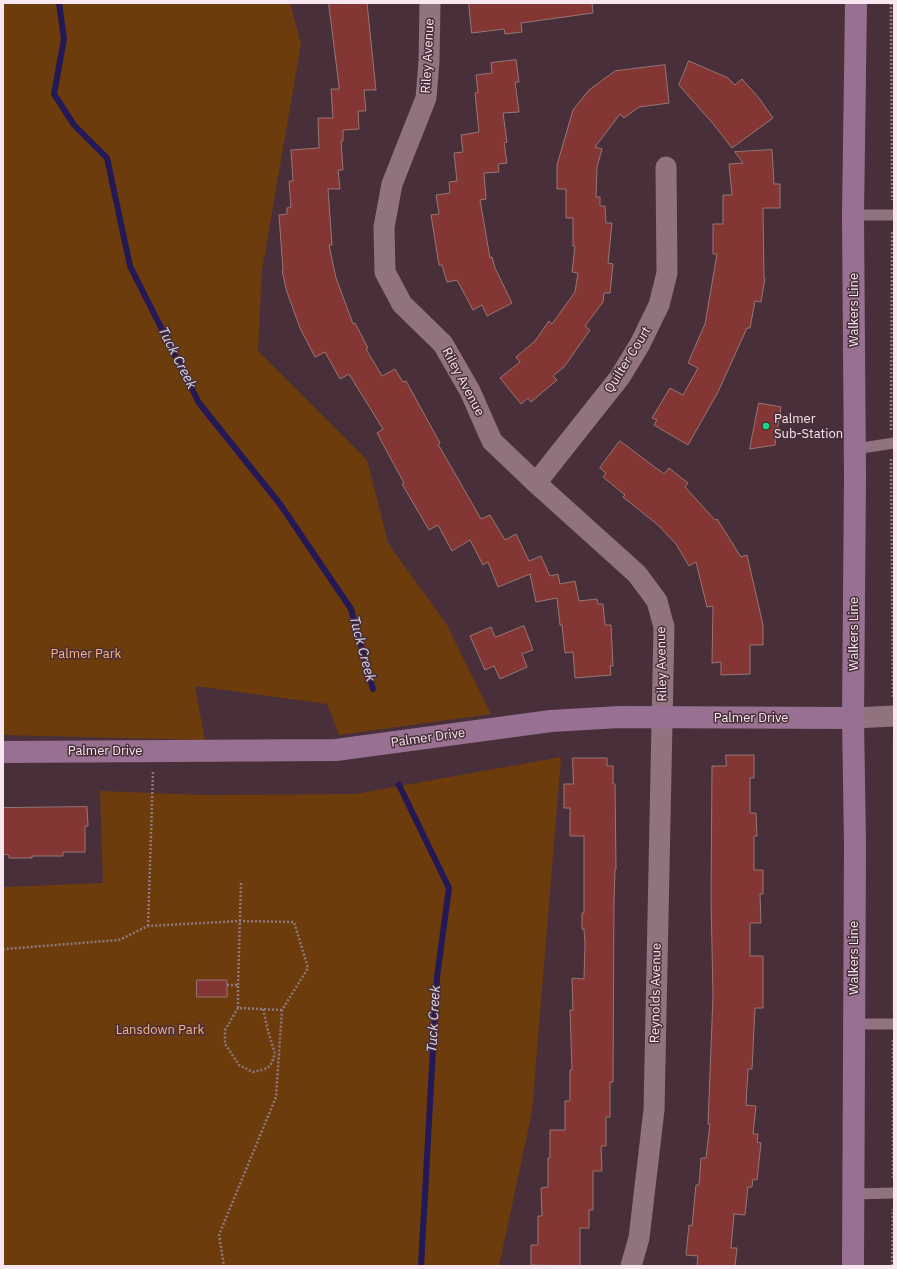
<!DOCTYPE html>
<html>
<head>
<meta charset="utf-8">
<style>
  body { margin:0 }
  #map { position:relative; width:897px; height:1269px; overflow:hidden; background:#482f3a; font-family:"IBM Plex Sans",sans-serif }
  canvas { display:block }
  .frame { position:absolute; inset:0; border:4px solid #f8e7ee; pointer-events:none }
</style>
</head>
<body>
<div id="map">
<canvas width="897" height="1269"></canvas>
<div class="frame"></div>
</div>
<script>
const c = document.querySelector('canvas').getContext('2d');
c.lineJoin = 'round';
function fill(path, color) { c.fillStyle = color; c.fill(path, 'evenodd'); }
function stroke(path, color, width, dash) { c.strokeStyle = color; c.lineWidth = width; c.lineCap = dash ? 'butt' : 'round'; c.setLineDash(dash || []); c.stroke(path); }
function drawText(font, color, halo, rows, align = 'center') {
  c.font = font + ' "IBM Plex Sans",sans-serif'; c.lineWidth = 3; c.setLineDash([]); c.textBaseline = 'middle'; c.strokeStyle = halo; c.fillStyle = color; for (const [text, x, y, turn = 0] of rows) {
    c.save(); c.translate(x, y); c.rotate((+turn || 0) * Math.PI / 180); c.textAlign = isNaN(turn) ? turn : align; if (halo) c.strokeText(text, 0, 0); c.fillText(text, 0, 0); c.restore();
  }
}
fill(new Path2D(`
  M 3,3 L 290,3 L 301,44 L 262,270 L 258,351 L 367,460 L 388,543 L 447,625 L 491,714 L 339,735 L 327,704 L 195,686 L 205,740 L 3,735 Z
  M 561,757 L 532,1112 L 499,1266 L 3,1266 L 3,887 L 103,883 L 100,791 L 204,795 L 355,794 Z`), '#6d3c0c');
stroke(new Path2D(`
  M 59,3 L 64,39 L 54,94 L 74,125 L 107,158 L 130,266 L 199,403 L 280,504 L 351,609 L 373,689
  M 399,785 L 449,888 L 437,977 L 421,1266`), '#241856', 6);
const building = new Path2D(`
  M 329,3 L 367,3 L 376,90 L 364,90 L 366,111 L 358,111 L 359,129 L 343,130 L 343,141 L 341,141 L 343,170 L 338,170 L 340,189 L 328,189 L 332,245 L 329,245 L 336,278 L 353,324 L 355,323 L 368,348 L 366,349 L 382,376 L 395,369 L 403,382 L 406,381 L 440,443 L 438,444 L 481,519 L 490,515 L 505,540 L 516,534 L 529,561 L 541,556 L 550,576 L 558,574 L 560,584 L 575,581 L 579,601 L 597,599 L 598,604 L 603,604 L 605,625 L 611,625 L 613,666 L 610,666 L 611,675 L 575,678 L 573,652 L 565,653 L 562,625 L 560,625 L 557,598 L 536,602 L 530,574 L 498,587 L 488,562 L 483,565 L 470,540 L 452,551 L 438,525 L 429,530 L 402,484 L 404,483 L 377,433 L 383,429 L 349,374 L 340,379 L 325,352 L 315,357 L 300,328 L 286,289 L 282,270 L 283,270 L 279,215 L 287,214 L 287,208 L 291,207 L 289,181 L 293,181 L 291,150 L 319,148 L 318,118 L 333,118 L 331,89 L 339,89 Z
  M 469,3 L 592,3 L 593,13 L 521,23 L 522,32 L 505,34 L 504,29 L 472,33 Z
  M 516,60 L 519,82 L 515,82 L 519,112 L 503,113 L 507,142 L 504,143 L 507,163 L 498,164 L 499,172 L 484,173 L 486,199 L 480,200 L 490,258 L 492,257 L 495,268 L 512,303 L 487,316 L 482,305 L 473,310 L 457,280 L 447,282 L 442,265 L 439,265 L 431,215 L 439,214 L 436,195 L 450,193 L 449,182 L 457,181 L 454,153 L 463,152 L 461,135 L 479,132 L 475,93 L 478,92 L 476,75 L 492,73 L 491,63 Z
  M 689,61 L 728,78 L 735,85 L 742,79 L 759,98 L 773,118 L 732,148 L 715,126 L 679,85 Z
  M 665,65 L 669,103 L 639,107 L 624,118 L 620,114 L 595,147 L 602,149 L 597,167 L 596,197 L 600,197 L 600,206 L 605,206 L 606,223 L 612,223 L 608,263 L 613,264 L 610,293 L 604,293 L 603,302 L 585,326 L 590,330 L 564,367 L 553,376 L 557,380 L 531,402 L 528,398 L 521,404 L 500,378 L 520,362 L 516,357 L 535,341 L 549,321 L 552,324 L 575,292 L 578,273 L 572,272 L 575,246 L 573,246 L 573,218 L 566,218 L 566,189 L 557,189 L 557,165 L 573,110 L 589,90 L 615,71 Z
  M 772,150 L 774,184 L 780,184 L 780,208 L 763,208 L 764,278 L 765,278 L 761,302 L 755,301 L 750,328 L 747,328 L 718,392 L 688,445 L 654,425 L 657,420 L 652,418 L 670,388 L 683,395 L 698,368 L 688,363 L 705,324 L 717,254 L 713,254 L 713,224 L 723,224 L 723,195 L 732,195 L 729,164 L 743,163 L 735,152 Z
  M 759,403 L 781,407 L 775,445 L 750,449 Z
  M 620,441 L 664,474 L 669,468 L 688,483 L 685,487 L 715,520 L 717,519 L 741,557 L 747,555 L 763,625 L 763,645 L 750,645 L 750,674 L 721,675 L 721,662 L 712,663 L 713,606 L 707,607 L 696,562 L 689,566 L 676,544 L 658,525 L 623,497 L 625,495 L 603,477 L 606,473 L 600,468 Z
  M 524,626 L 533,650 L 522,654 L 527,667 L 500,679 L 494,666 L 485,670 L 470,636 L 491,627 L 495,637 Z
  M 726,755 L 754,755 L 754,778 L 750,778 L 750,813 L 756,813 L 757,836 L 754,836 L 754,870 L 763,870 L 763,894 L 760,894 L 761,923 L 750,923 L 750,956 L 763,956 L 763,1008 L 755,1008 L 752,1069 L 748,1069 L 746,1105 L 756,1106 L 753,1134 L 758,1134 L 757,1142 L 761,1143 L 757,1180 L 753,1179 L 752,1187 L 748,1187 L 745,1215 L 734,1214 L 731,1248 L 737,1248 L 735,1266 L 697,1266 L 698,1256 L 686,1255 L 689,1225 L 692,1226 L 696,1185 L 699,1185 L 701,1158 L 706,1158 L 710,1124 L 708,1124 L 713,996 L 711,899 L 712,766 L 726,766 Z
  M 573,758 L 607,758 L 607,766 L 613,766 L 613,784 L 615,784 L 616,869 L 615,869 L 614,902 L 613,1082 L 610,1082 L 610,1117 L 606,1117 L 606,1146 L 601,1146 L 602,1171 L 593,1171 L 593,1210 L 589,1210 L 589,1228 L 580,1228 L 580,1266 L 531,1265 L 531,1245 L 538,1245 L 538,1216 L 542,1216 L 541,1188 L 548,1187 L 548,1158 L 550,1158 L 550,1130 L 565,1130 L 565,1101 L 570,1101 L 570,1070 L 572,1070 L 570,1010 L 573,1010 L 572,978 L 584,979 L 585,944 L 584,929 L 582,929 L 582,913 L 584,913 L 584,836 L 570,836 L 570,808 L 564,808 L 564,784 L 573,784 Z
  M 87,807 L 88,826 L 85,826 L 85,852 L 63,852 L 63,856 L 32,856 L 32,858 L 9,858 L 9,855 L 3,854 L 3,808 Z
  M 197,980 L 227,980 L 227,997 L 197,997 Z`);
fill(building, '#833633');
stroke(building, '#967774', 1);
stroke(new Path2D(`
  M 891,3 L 892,200
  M 891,430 L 892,231
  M 891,459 L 893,698
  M 148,926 L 153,771
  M 3,950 L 5,949 L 119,940 L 148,926 L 240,921 L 294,922 L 308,968 L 282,1010 L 276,1097 L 219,1235 L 224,1266
  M 227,985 L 238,985 L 238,1008 L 282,1010
  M 238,985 L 241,883
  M 238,1008 L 225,1030 L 225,1044 L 239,1065 L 253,1072 C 269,1068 269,1070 275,1054 L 268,1031 L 263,1009
  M 894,1010 L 894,737
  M 893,1178 L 893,1039
  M 892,1266 L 893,1209`), '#8e7882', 2.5, [2, 2]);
stroke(new Path2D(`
  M 853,215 L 894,215
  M 855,449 L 894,443
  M 854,1024 L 894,1024
  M 854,1194 L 894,1193`), '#90737f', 11);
stroke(new Path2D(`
  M 430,3 L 429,62 L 426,98 L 392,184 L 384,227 L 385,272 L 402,304 L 443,344 L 470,391 L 492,441 L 536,483 L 637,574 L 657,601 L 664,627 L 654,1110 L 639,1238 L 631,1266
  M 536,483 L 620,377 L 640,344 L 659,305 L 667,273 L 666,167
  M 853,718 L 894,716`), '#90737f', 21);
stroke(new Path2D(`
  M 3,752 L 336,750 L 551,721 L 620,717 L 853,718
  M 853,1266 L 855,845 L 853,718 L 855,477 L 853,215 L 856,3`), '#987192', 22);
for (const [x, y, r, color] of [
  [766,426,4,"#14d989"]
]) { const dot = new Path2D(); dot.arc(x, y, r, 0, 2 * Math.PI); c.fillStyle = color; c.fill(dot); stroke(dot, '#482f3a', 1.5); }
drawText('13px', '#f8e7ee', '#482f3a', [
  ["Riley Avenue",428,56,-87],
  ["Walkers Line",854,310,-90],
  ["Quilter Court",628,360,-58],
  ["Riley Avenue",463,382,62],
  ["Walkers Line",854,634,-90],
  ["Riley Avenue",662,664,-91],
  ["Palmer Drive",751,718],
  ["Palmer Drive",428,738,-8],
  ["Palmer Drive",105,751],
  ["Walkers Line",854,958,-90],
  ["Reynolds Avenue",656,993,-89]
]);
drawText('13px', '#f8e7ee', '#482f3a', [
  ["Palmer",774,419],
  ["Sub-Station",774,434]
], 'left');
drawText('13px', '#fab37c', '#482f3a', [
  ["Palmer Park",86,654],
  ["Lansdown Park",160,1030]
]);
drawText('italic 14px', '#d9d9ed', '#482f3a', [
  ["Tuck Creek",177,358,63],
  ["Tuck Creek",362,649,75],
  ["Tuck Creek",434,1019,-87]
]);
</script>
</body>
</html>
